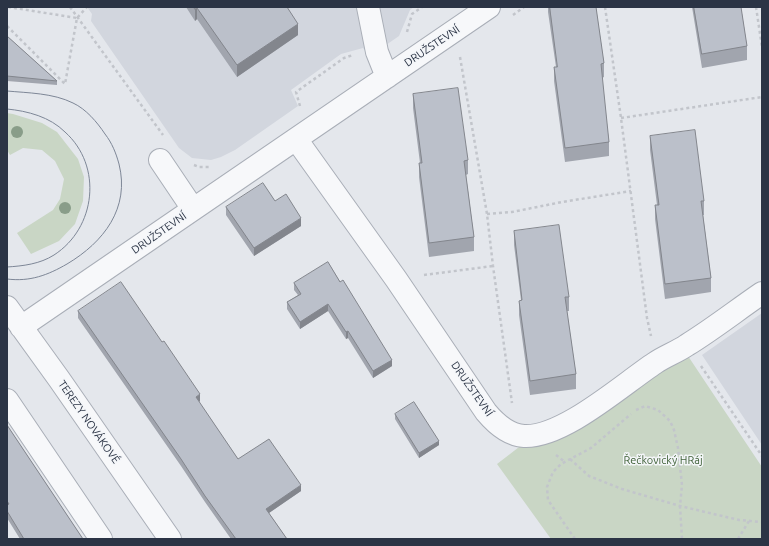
<!DOCTYPE html>
<html>
<head>
<meta charset="utf-8">
<style>
  body { margin:0 }
  #map { position:relative; width:769px; height:546px; overflow:hidden; background:#e4e7ec; font-family:Ubuntu,sans-serif }
  canvas { display:block }
  .frame { position:absolute; inset:0; border:8px solid #2b3445; pointer-events:none }
</style>
</head>
<body>
<div id="map">
<canvas width="769" height="546"></canvas>
<div class="frame"></div>
</div>
<script>
const c = document.querySelector('canvas').getContext('2d');
c.lineJoin = 'round';
function fill(path, color) { c.fillStyle = color; c.fill(path, 'evenodd'); }
function stroke(path, color, width, dash) { c.strokeStyle = color; c.lineWidth = width; c.lineCap = dash ? 'butt' : 'round'; c.setLineDash(dash || []); c.stroke(path); }
function drawText(font, color, halo, rows, align = 'center') {
  c.font = font + ' Ubuntu,sans-serif'; c.lineWidth = 3; c.setLineDash([]); c.textBaseline = 'middle'; c.strokeStyle = halo; c.fillStyle = color; for (const [text, x, y, turn = 0] of rows) {
    c.save(); c.translate(x, y); c.rotate((+turn || 0) * Math.PI / 180); c.textAlign = isNaN(turn) ? turn : align; if (halo) c.strokeText(text, 0, 0); c.fillText(text, 0, 0); c.restore();
  }
}
fill(new Path2D(`
  M 87,7 L 414,7 L 410,10 L 399,36 L 370,56 L 363,48 L 341,54 L 291,90 L 298,106 L 235,150 L 221,157 L 211,160 L 192,158 L 179,148 L 91,21 L 92,14 Z
  M 762,313 L 762,445 L 702,355 Z`), '#d2d6de');
fill(new Path2D(`
  M 7,113 L 13,114 L 42,123 L 57,132 L 78,159 L 84,177 L 83,201 L 75,224 L 59,241 L 31,254 L 17,233 L 53,210 L 60,199 L 64,179 L 55,161 L 42,150 L 23,148 L 10,155 L 7,150 Z
  M 686,353 L 762,467 L 762,539 L 551,539 L 497,464 L 523,444 L 533,444 L 569,435 L 568,430 Z`), '#c9d6c5');
const minor = new Path2D(`
  M 368,7 L 377,52 L 387,77
  M 296,139 L 396,279 L 486,412 C 496,424 508,435 524,436 C 563,438 623,384 655,363 C 665,356 677,352 687,345 C 713,329 737,310 762,293
  M 160,160 L 193,209
  M 7,307 L 59,379 L 170,539
  M 21,327 L 489,7
  M 7,400 L 101,539`);
stroke(minor, '#a9aeb7', 24);
stroke(new Path2D(`
  M 8,7 L 77,18
  M 70,7 L 163,135
  M 605,7 L 621,118 L 647,318 L 651,336
  M 756,7 L 762,47
  M 513,15 L 524,7
  M 7,26 L 65,84 L 77,18 L 87,7
  M 407,32 L 412,14 L 422,7
  M 460,57 L 487,214 L 493,266 L 512,403
  M 300,106 L 296,92 L 344,58 L 353,55
  M 621,118 L 762,97
  M 194,165 L 199,167 L 209,167
  M 487,214 L 512,212 L 562,202 L 631,191
  M 424,275 L 493,266
  M 701,366 L 762,456
  M 636,410 L 645,406 L 658,410 L 670,421 L 674,430 L 678,448 L 682,485 L 680,506 L 682,539
  M 556,455 L 565,462
  M 570,459 L 589,476 L 622,489 L 680,506 L 739,520 L 762,522
  M 575,539 L 548,500 L 547,487 L 553,472 L 561,464 L 591,448 L 631,414
  M 738,539 L 749,521`), '#c2c5cb', 2.5, [3, 3]);
stroke(minor, '#f7f8fa', 22);
stroke(new Path2D(`
  M 7,91 C 28,93 53,93 73,103 C 86,109 97,122 105,134 C 112,143 116,153 119,164 C 130,208 104,242 67,264 C 48,275 30,282 7,279
  M 7,109 C 28,111 50,117 65,132 C 103,166 96,228 54,255 C 40,264 23,266 7,267`), '#7d8696', 1);
c.fillStyle = '#899d89';
for (const [x, y] of [
  [17,132],
  [65,208]
]) { c.beginPath(); c.arc(x, y, 6, 0, 2 * Math.PI); c.fill(); }
fill(new Path2D(`
  M 186,7 L 287,7 L 298,35 L 237,77 L 197,19 L 195,21 Z
  M 548,7 L 596,7 L 604,63 L 604,77 L 602,78 L 609,142 L 609,156 L 565,162 L 554,81 L 554,67 L 556,67 L 548,12 Z
  M 692,7 L 741,7 L 747,46 L 747,60 L 702,68 Z
  M 7,36 L 57,81 L 57,85 L 7,81 Z
  M 413,94 L 468,160 L 468,174 L 466,175 L 474,237 L 474,251 L 429,257 L 419,177 L 419,163 L 420,163 L 413,108 Z
  M 650,136 L 704,201 L 704,215 L 703,215 L 711,278 L 711,292 L 665,299 L 655,219 L 655,205 L 657,205 L 650,150 Z
  M 275,201 L 301,226 L 254,256 L 226,215 L 226,207 Z
  M 514,231 L 569,297 L 569,311 L 567,311 L 576,374 L 576,389 L 530,395 L 519,315 L 519,301 L 521,300 L 514,245 Z
  M 328,262 L 392,366 L 373,378 L 348,338 L 346,339 L 328,311 L 300,329 L 287,309 L 287,302 L 298,295 L 294,290 L 294,283 Z
  M 78,311 L 200,401 L 199,402 L 238,459 L 301,491 L 269,513 L 287,539 L 231,539 L 205,502 L 181,466 L 78,318 Z
  M 395,414 L 439,445 L 419,458 L 395,419 Z
  M 7,425 L 83,539 L 20,539 L 7,518 Z`), '#a1a5ae');
fill(new Path2D(`
  M 197,8 L 197,19 L 195,21 L 195,9 Z
  M 298,24 L 298,35 L 237,77 L 237,65 Z
  M 301,218 L 301,226 L 254,256 L 254,248 Z
  M 328,304 L 328,311 L 300,329 L 300,322 Z
  M 348,331 L 348,338 L 346,339 L 346,332 Z
  M 392,360 L 392,366 L 373,378 L 373,371 Z
  M 200,394 L 200,401 L 196,404 L 196,397 Z
  M 439,441 L 439,445 L 419,458 L 419,453 Z
  M 301,485 L 301,491 L 266,515 L 266,509 Z`), '#83868d');
const building = new Path2D(`
  M 194,7 L 287,7 L 298,24 L 237,65 L 197,8 L 195,9 Z
  M 550,7 L 596,7 L 604,63 L 601,64 L 609,142 L 565,148 L 554,67 L 557,67 Z
  M 694,7 L 741,7 L 747,46 L 702,54 Z
  M 7,36 L 57,81 L 7,76 Z
  M 458,88 L 468,160 L 464,161 L 474,237 L 429,243 L 419,163 L 422,163 L 413,94 Z
  M 695,130 L 704,201 L 701,201 L 711,278 L 665,284 L 655,205 L 659,205 L 650,136 Z
  M 263,183 L 275,201 L 286,194 L 301,218 L 254,248 L 226,207 Z
  M 559,225 L 569,297 L 565,297 L 576,374 L 530,381 L 519,301 L 522,300 L 514,231 Z
  M 328,262 L 340,282 L 343,280 L 392,360 L 373,371 L 348,331 L 346,332 L 328,304 L 300,322 L 287,302 L 301,294 L 294,283 Z
  M 121,282 L 162,342 L 164,341 L 200,394 L 196,397 L 238,459 L 269,439 L 301,485 L 266,509 L 287,539 L 236,539 L 205,496 L 181,459 L 78,311 Z
  M 414,402 L 439,441 L 419,453 L 395,414 Z
  M 7,425 L 83,539 L 24,539 L 7,511 L 7,505 L 9,504 L 7,501 Z`);
fill(building, '#bbc0ca');
stroke(building, '#83868d', 1);
drawText('11px', '#2b3445', '#f4f6f9', [
  ["DRUŽSTEVNÍ",432,46,-34],
  ["DRUŽSTEVNÍ",159,233,-35],
  ["DRUŽSTEVNÍ",472,389,55],
  ["TEREZY NOVÁKOVÉ",89,422,55]
]);
drawText('11px', '#3f6138', '#f4f6f9', [
  ["Řečkovický HRáj",663,460]
]);
</script>
</body>
</html>
